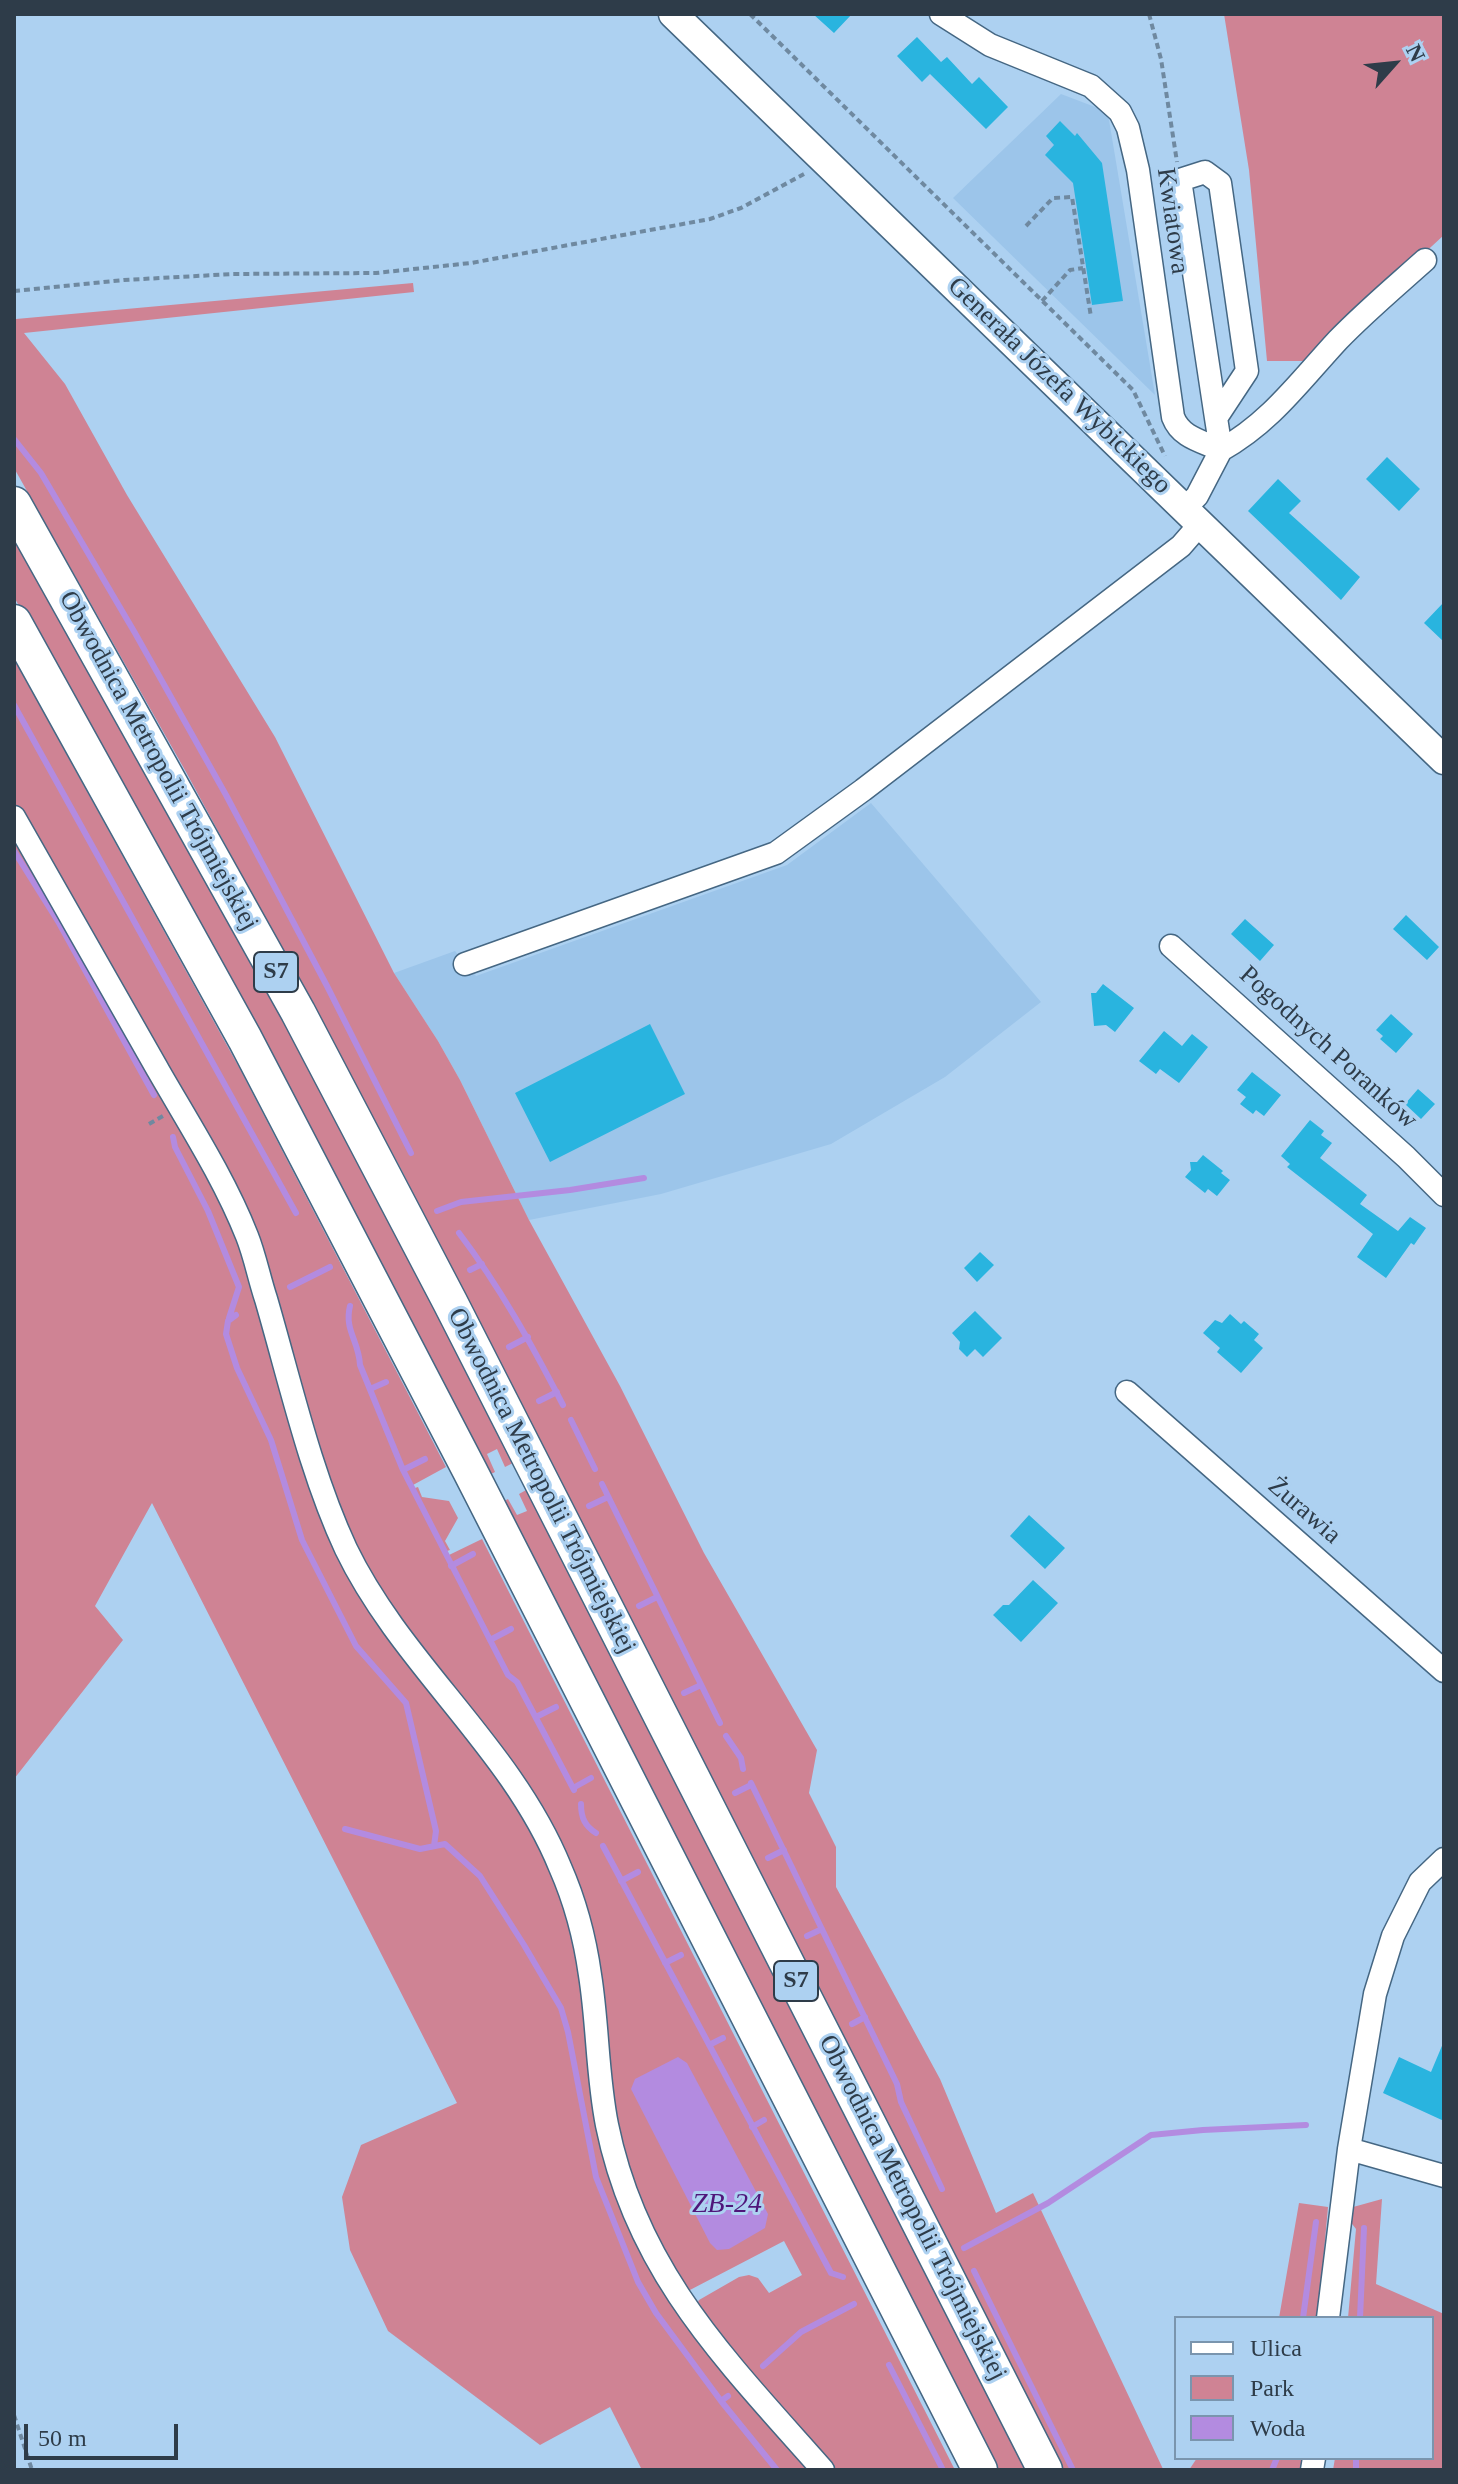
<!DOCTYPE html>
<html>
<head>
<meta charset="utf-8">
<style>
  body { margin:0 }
  #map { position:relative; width:1458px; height:2484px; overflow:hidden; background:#add1f1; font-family:"Times New Roman",serif }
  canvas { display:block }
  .frame { position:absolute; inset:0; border:16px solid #2e3c49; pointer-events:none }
  .legend { position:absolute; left:1174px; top:2316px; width:260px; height:144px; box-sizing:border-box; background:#add1f1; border:2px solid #7a95ae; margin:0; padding:10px 14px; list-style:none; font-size:24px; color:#2e3c49 }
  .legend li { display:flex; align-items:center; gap:16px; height:40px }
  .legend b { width:40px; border:2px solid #7a95ae }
  .north { position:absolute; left:1354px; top:24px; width:80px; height:80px; -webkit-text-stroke:6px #add1f1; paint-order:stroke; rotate:63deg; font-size:22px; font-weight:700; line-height:32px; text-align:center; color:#2e3c49 }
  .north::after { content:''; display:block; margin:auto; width:28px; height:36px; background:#2e3c49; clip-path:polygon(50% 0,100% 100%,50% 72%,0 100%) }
  .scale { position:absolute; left:24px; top:2424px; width:154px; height:36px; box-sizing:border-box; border:4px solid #2e3c49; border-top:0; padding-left:10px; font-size:24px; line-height:28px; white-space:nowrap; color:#2e3c49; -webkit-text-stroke:6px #add1f1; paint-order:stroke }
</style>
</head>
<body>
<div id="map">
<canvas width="1458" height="2484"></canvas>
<div class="frame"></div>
<ul class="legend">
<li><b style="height:10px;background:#fff"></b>Ulica</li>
<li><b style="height:22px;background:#cf8394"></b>Park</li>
<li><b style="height:22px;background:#b38be0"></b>Woda</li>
</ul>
<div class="north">N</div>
<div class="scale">50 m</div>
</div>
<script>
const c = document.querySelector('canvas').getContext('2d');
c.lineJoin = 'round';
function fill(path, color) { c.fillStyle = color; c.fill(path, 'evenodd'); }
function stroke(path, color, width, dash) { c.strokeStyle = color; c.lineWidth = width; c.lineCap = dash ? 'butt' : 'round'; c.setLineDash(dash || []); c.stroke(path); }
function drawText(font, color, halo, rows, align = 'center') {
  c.font = font + ' "Times New Roman",serif'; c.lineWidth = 6; c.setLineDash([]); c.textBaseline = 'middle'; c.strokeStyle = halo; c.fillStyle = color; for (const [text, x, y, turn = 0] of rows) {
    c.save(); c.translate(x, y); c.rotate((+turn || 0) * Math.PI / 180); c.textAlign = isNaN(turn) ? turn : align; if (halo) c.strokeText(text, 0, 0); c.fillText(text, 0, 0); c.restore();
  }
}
fill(new Path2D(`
  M 1061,94 L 1103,110 L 1109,120 L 1155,395 L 953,198 Z
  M 871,803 L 1041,1002 L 945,1077 L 831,1144 L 661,1194 L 529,1220 L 460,1080 L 438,1041 L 394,973 L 455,951 L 476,976 L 787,865 Z`), '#9cc5ea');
fill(new Path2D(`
  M 1224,14 L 1444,14 L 1444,235 L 1307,361 L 1267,361 L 1249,170 Z
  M 413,283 L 414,292 L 24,333 L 65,384 L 127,495 L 275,737 L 394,973 L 438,1041 L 460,1080 L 529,1220 L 620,1386 L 704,1553 L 817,1750 L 809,1793 L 836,1847 L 836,1887 L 940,2079 L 996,2213 L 1033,2193 L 1163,2469 L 1189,2470 L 1197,2458 L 1303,2458 L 1301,2470 L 1062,2470 L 401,1169 L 186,772 L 14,468 L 14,317 L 16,319 Z
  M 14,529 L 209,876 L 515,1462 L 505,1467 L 497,1449 L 487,1454 L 495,1472 L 485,1477 L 74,703 L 14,597 Z
  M 14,659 L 240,1069 L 446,1467 L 413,1485 L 415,1488 L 418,1487 L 422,1497 L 449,1501 L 458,1518 L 445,1541 L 450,1550 L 447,1551 L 449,1555 L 482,1539 L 955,2470 L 833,2470 L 696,2306 L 699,2300 L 739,2277 L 749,2275 L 758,2278 L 769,2293 L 802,2275 L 784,2241 L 688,2291 L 656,2242 L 620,2146 L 582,1906 L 387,1605 L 350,1539 L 222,1168 L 14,802 Z
  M 14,832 L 209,1175 L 240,1242 L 311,1478 L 535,1830 L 573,1929 L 615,2184 L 813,2470 L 642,2470 L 610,2407 L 540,2445 L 388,2331 L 350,2250 L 342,2197 L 361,2145 L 457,2103 L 152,1503 L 95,1606 L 123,1640 L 14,1779 Z
  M 528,1489 L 1027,2470 L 990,2470 L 498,1504 L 508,1499 L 517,1515 L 527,1511 L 519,1494 Z
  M 1382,2199 L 1376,2284 L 1444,2314 L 1444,2470 L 1333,2470 L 1335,2458 L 1432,2458 L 1432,2318 L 1348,2318 L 1356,2229 L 1346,2216 L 1346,2209 Z
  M 1299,2203 L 1328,2207 L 1318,2318 L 1279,2318 Z`), '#cf8394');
fill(new Path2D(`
  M 678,2057 L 687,2063 L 768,2214 L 765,2228 L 729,2249 L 717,2250 L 710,2243 L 631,2089 L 635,2079 Z`), '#b38be0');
stroke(new Path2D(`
  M 14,439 L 41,473 L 135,633 L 226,795 L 327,986 L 411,1153
  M 14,705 L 296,1213
  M 14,851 L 59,923 L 154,1095
  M 173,1137 L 175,1147 L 208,1211 L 239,1287 L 229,1318
  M 437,1211 L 461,1202 L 570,1190 L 644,1178
  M 459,1233 C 500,1287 532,1345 563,1405
  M 470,1270 L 482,1264
  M 290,1287 L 330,1267
  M 350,1306 C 344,1330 359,1341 360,1365 L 403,1470 L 508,1675 L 517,1682 L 574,1790
  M 236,1315 L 228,1321 L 226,1334 L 237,1368 L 271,1440 L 302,1540 L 356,1646 L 406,1703 L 436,1831 L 434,1846
  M 509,1347 L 528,1337
  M 370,1389 L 386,1382
  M 539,1401 L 557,1392
  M 571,1420 L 595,1469
  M 403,1470 L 425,1459
  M 602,1484 L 720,1723
  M 589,1506 L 608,1497
  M 451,1566 L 473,1554
  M 639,1606 L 657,1597
  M 490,1640 L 511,1629
  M 684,1693 L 701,1685
  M 536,1717 L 556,1707
  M 726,1736 L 741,1758 L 743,1769
  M 751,1783 L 897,2084 L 901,2102 L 942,2189
  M 573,1788 L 591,1778
  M 735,1793 L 751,1785
  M 581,1804 C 581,1818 585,1826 596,1833
  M 345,1829 L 420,1849 L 445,1844 L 480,1876 L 524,1945 L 561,2008 L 568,2032 L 596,2177 L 638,2282 L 656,2313 L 721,2401 L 728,2396
  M 603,1846 L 831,2273 L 843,2277
  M 768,1858 L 784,1850
  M 621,1881 L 638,1872
  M 807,1936 L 822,1929
  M 665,1963 L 681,1955
  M 852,2024 L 865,2017
  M 709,2045 L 723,2038
  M 752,2127 L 764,2120
  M 964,2248 L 1048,2203 L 1151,2135 L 1203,2130 L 1306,2125
  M 974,2271 L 1073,2470
  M 1303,2318 L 1316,2222
  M 1360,2318 L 1364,2228
  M 889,2365 L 943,2470
  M 763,2366 L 801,2332 L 854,2304
  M 721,2401 L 777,2470
  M 1272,2470 L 1277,2458
  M 1356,2470 L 1356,2458`), '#b38be0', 6);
fill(new Path2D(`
  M 813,14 L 852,14 L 834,33 Z
  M 917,37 L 941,62 L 947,57 L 972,84 L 979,77 L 1008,107 L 986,129 L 930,74 L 922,82 L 897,56 Z
  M 1060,121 L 1075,136 L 1077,133 L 1102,163 L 1123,301 L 1092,305 L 1073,183 L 1045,155 L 1054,145 L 1046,136 Z
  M 1387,457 L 1420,489 L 1399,511 L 1366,479 Z
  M 1278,479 L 1301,501 L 1289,513 L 1360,577 L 1341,600 L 1248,511 Z
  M 1444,602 L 1444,642 L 1424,623 Z
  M 1406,915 L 1439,947 L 1427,960 L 1393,929 Z
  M 1245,919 L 1274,945 L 1260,961 L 1231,934 Z
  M 1103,984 L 1134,1008 L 1115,1032 L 1106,1025 L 1094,1026 L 1091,993 L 1096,993 Z
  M 1391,1014 L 1413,1034 L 1396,1053 L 1380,1039 L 1383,1036 L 1376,1030 Z
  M 650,1024 L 685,1094 L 550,1162 L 515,1093 Z
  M 1164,1031 L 1182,1046 L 1192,1034 L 1208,1047 L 1179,1083 L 1160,1069 L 1156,1074 L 1139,1061 Z
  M 1252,1072 L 1281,1095 L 1264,1116 L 1256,1110 L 1253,1114 L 1240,1104 L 1246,1097 L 1237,1090 Z
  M 1418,1089 L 1435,1104 L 1421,1119 L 1405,1104 Z
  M 1310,1120 L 1324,1131 L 1321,1135 L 1332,1143 L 1320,1158 L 1367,1195 L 1360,1204 L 1398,1231 L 1410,1217 L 1426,1228 L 1414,1245 L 1411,1243 L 1386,1278 L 1357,1257 L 1373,1234 L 1287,1167 L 1290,1164 L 1281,1156 Z
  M 1203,1155 L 1223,1171 L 1221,1173 L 1230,1180 L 1217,1196 L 1208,1189 L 1205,1193 L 1185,1177 L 1191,1170 L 1190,1162 L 1197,1162 Z
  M 980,1252 L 994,1265 L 977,1282 L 964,1268 Z
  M 975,1311 L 1002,1338 L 983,1357 L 975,1349 L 967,1357 L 959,1349 L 960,1342 L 952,1333 Z
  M 1230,1314 L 1241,1324 L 1244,1321 L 1259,1334 L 1254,1340 L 1263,1348 L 1241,1373 L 1217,1352 L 1220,1348 L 1203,1333 L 1215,1320 L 1222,1323 Z
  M 1029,1515 L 1065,1548 L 1045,1569 L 1010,1536 Z
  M 1033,1580 L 1058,1603 L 1021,1642 L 993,1615 L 1003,1605 L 1009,1605 Z
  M 1444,2041 L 1444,2121 L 1383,2093 L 1399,2057 L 1431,2072 Z`), '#29b4df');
const minor = new Path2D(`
  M 941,14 L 990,45 L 1091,86 L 1120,112 L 1128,128 L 1138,170 L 1173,417 C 1181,438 1202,441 1221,450
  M 1216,418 L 1180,180 L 1205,172 L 1220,183 L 1247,371 L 1216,418 L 1221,450
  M 1221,450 C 1270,423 1300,381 1338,340 C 1365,312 1396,286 1425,260
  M 1185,508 L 1197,496 L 1221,450
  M 14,817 C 62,902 110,986 158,1070 C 189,1124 224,1178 247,1236 C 255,1256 259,1278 266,1299 C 290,1381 310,1472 346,1549 C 402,1665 511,1747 560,1867 C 575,1901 585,1939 590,1975 C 598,2025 597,2075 607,2125 C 637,2273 727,2361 823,2470
  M 1171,946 L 1406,1157 L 1444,1195
  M 465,964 L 776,853 L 863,790 L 1181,546 L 1201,523
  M 1127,1392 L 1444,1671
  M 1349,2149 L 1444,2176
  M 1328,2318 L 1349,2149 L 1375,1994 L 1393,1936 L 1420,1882 L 1444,1859
  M 1312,2470 L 1314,2458`);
const major = new Path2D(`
  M 673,14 L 1444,760`);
const highway = new Path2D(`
  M 14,504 L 298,1012 L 450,1302 L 1045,2470
  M 14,622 L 245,1039 L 470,1471 L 980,2470`);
stroke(minor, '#456783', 25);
stroke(major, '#456783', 31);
stroke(highway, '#456783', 37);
stroke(new Path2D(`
  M 750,14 L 1133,390 L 1165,456
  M 1149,14 L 1161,59 L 1177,162
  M 1026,226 L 1053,198 L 1072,197 L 1091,317
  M 14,291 L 124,280 L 233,274 L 376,273 L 471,263 L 710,219 L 741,208 L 804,174
  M 1042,301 L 1070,270 L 1083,268
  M 149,1124 L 163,1116
  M 14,2415 L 32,2470`), '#6f89a0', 4, [6, 4]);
stroke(minor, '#fff', 22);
stroke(major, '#fff', 28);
stroke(highway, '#fff', 34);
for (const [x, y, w] of [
  [276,972,44],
  [796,1981,44]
]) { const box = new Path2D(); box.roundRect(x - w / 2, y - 20, w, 40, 6); c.fillStyle = '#add1f1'; c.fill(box); stroke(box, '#2e3c49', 2); }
drawText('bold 24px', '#2e3c49', null, [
  ["S7",276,972],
  ["S7",796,1981]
]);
drawText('26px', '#2e3c49', '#add1f1', [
  ["Kwiatowa",1172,221,82],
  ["Generała Józefa Wybickiego",1059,386,44],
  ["Obwodnica Metropolii Trójmiejskiej",158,761,61],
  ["Pogodnych Poranków",1328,1048,42],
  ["Obwodnica Metropolii Trójmiejskiej",541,1481,63],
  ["Żurawia",1304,1511,41],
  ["Obwodnica Metropolii Trójmiejskiej",912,2208,63]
]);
drawText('italic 28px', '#4f167a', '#add1f1', [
  ["ZB-24",727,2205]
]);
</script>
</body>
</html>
